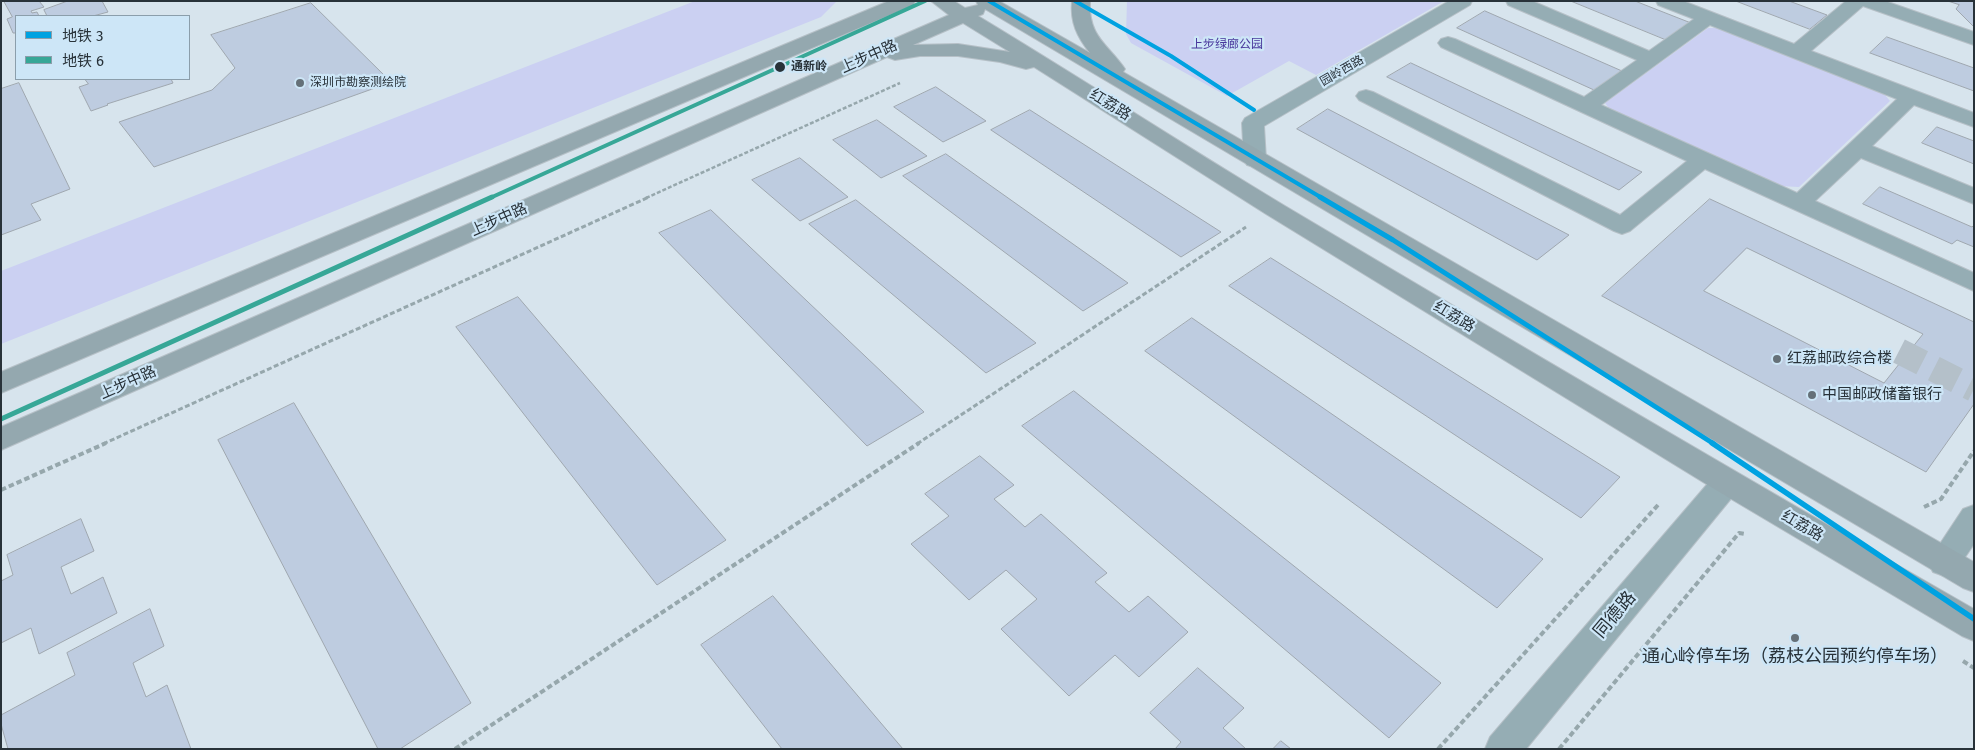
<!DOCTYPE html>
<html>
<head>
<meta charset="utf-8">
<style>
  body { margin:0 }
  #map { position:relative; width:1975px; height:750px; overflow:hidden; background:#d7e4ed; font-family:"Fira Sans","Noto Sans SC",sans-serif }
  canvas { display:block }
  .frame { position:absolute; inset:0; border:2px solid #283239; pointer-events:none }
  .legend { position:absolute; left:15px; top:15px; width:175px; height:65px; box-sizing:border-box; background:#cde6f7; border:1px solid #8b9eab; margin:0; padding:6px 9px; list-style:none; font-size:15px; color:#283239 }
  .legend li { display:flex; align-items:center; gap:10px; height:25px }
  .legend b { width:25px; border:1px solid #8b9eab }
</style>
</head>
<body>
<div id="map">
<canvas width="1975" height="750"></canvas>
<div class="frame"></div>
<ul class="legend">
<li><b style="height:6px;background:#00a2e1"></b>地铁 3</li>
<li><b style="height:6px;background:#37a797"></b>地铁 6</li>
</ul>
</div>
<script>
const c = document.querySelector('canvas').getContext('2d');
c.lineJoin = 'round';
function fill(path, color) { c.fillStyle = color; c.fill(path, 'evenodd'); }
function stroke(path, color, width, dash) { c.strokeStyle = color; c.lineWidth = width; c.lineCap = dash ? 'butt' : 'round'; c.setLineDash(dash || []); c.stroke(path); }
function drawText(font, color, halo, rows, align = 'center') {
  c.font = font + ' "Fira Sans","Noto Sans SC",sans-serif'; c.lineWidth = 4.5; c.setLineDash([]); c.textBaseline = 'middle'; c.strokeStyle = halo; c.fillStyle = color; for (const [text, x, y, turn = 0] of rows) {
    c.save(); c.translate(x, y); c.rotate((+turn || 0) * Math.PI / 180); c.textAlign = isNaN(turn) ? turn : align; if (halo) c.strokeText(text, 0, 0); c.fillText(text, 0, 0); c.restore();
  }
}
fill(new Path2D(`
  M 695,1 L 837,1 L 821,17 L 1,344 L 1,271 Z
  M 1127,1 L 1444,1 L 1316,75 L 1289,61 L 1227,96 L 1131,43 L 1126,34 Z
  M 1708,28 L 1723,28 L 1880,89 L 1890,101 L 1799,187 L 1779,186 L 1611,111 L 1605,103 Z`), '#cbd0f2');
const building = new Path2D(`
  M 4,1 L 39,1 L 44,7 L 31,11 L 32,13 L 37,12 L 39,16 L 16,16 L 16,33 L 13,33 L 7,19 L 12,17 Z
  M 68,1 L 102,1 L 108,12 L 93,16 L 47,16 L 44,10 Z
  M 1571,1 L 1635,1 L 1691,23 L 1667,40 Z
  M 1736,1 L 1789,1 L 1827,15 L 1810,29 Z
  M 1948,1 L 1974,1 L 1974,27 L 1956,9 L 1959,5 Z
  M 311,3 L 386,77 L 375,88 L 154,167 L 119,122 L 212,90 L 235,68 L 211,35 Z
  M 1485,11 L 1622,71 L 1594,90 L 1457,28 Z
  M 1887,37 L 1974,68 L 1974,91 L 1870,53 Z
  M 1411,63 L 1642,172 L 1619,190 L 1387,77 Z
  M 85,79 L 171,79 L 173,83 L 107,104 L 108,105 L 91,111 L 79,87 L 88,84 Z
  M 19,83 L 70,189 L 31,204 L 41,220 L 1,235 L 1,89 Z
  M 936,87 L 986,121 L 943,142 L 894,107 Z
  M 1328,109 L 1569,235 L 1537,260 L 1297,129 Z
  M 1030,110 L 1221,232 L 1181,257 L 991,130 Z
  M 877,120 L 927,156 L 881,178 L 833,140 Z
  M 1937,127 L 1974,141 L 1974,164 L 1922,143 Z
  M 946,154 L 1128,283 L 1083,311 L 903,176 Z
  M 800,158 L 848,197 L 800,221 L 752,180 Z
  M 1880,187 L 1972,227 L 1974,225 L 1974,247 L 1957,240 L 1952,244 L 1863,204 Z
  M 1710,199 L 1974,322 L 1974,404 L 1926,472 L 1602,296 ZM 1747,248 L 1923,334 L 1884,383 L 1704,291 Z
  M 856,200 L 1036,343 L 986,373 L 809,224 Z
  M 711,210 L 924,412 L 867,446 L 659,233 Z
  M 1271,258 L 1620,477 L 1581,518 L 1229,286 Z
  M 518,297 L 726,540 L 657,585 L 456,327 Z
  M 1192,318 L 1543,559 L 1497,608 L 1145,351 Z
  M 1074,391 L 1441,683 L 1389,738 L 1022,426 Z
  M 294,403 L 471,703 L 400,749 L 378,749 L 218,440 Z
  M 980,456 L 1014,485 L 994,499 L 1025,527 L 1041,514 L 1107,573 L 1095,582 L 1129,612 L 1148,596 L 1188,632 L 1139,677 L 1115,655 L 1069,696 L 1001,629 L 1037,599 L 1006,570 L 969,600 L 911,544 L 949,516 L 925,494 Z
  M 81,519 L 94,551 L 61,567 L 71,594 L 103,577 L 117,613 L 39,654 L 31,628 L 1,643 L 1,581 L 13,575 L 7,555 Z
  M 773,596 L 903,749 L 782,749 L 701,645 Z
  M 150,609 L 164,646 L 133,663 L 146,697 L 167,685 L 191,749 L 8,749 L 1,724 L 1,715 L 75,675 L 67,653 Z
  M 1198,668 L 1244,708 L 1223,728 L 1246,749 L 1175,749 L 1181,742 L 1150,713 Z
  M 1281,741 L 1291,749 L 1273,749 Z`);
fill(building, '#becce0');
stroke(building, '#9fa7af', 1);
stroke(new Path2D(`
  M 1899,351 L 1974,389`), '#b4c0c9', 26, [26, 13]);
const minor = new Path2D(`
  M 1449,1 L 1472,1 L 1470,5 L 1264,126 L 1266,160 L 1263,165 L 1255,167 L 1247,165 L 1244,160 L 1242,123 L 1245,118 Z
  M 1506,1 L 1532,1 L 1649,51 L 1694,19 L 1658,5 L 1656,1 L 1683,1 L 1794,44 L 1846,1 L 1885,1 L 1974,32 L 1974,45 L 1863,6 L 1811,51 L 1974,113 L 1974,127 L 1914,105 L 1872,146 L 1974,188 L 1974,204 L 1861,158 L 1815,201 L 1974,273 L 1974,291 L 1705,169 L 1630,231 L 1622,234 L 1614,231 L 1359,100 L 1356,96 L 1359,92 L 1366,90 L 1373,92 L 1620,215 L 1687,161 L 1441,47 L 1438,43 L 1441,39 L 1448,37 L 1455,39 L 1584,97 L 1637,60 L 1508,5 ZM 1710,25 L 1897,99 L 1797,193 L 1601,105 Z
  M 1727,470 L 1738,474 L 1742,482 L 1738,490 L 1526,749 L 1485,749 L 1490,737 L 1716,474 Z
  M 1974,505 L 1974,544 L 1955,572 L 1944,576 L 1933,572 L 1928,562 L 1963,509 Z`);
const major = new Path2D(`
  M 889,1 L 915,1 L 913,5 L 1,393 L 1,372 Z
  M 931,1 L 954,1 L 965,8 L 978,5 L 976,1 L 999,1 L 1090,53 C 1077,37 1070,22 1072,1 L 1090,1 C 1088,37 1108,44 1125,69 L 1123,72 L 1974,562 L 1974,592 L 1963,588 L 985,9 L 983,14 L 978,16 C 1081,78 1182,144 1285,206 C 1514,342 1743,477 1974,609 L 1974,641 L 1962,636 L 1716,490 L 1266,214 L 1034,67 L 1026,69 L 1000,62 L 958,56 L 920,56 L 895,60 L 887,57 L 1,450 L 1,427 L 949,15 ZM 963,23 L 1010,52 L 958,44 L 913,45 Z`);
stroke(minor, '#b6c0c7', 2);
stroke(major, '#b6c0c7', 2);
stroke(new Path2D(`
  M 646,198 L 900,83`), '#96a7ac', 2.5, [4, 2]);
stroke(new Path2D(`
  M 103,444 L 649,197
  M 917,444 L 1246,227`), '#96a7ac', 3, [5, 2.5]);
stroke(new Path2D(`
  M 1,490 L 106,443
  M 1924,507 L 1941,499 L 1974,451
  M 1963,661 L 1974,668
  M 455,749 L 919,443
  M 1438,749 L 1658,505
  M 1559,749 L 1739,533 L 1745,534`), '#96a7ac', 4, [5.5, 3]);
fill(minor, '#95adb4');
fill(major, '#94a8af');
stroke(new Path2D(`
  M 989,1 L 1322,198
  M 1075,1 L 1171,56 L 1254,110`), '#00a2e1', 4);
stroke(new Path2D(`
  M 1320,197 L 1393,240 L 1714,444`), '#00a2e1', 5);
stroke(new Path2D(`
  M 1712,443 L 1974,619`), '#00a2e1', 5.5);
stroke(new Path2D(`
  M 490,198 L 925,1`), '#37a797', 4);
stroke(new Path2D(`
  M 1,419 L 492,197`), '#37a797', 5);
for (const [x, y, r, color] of [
  [780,67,6,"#283239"],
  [300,83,5,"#657078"],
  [1777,359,5,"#657078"],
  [1812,395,5,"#657078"],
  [1795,638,5,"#657078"]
]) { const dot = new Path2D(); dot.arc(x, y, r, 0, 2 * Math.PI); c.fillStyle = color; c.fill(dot); stroke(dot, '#cde6f7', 2); }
drawText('12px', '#48379c', '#cde6f7', [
  ["上步绿廊公园",1227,45]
]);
drawText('bold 12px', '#283239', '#cde6f7', [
  ["通新岭",791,67]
], 'left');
drawText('12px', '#283239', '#cde6f7', [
  ["园岭西路",1342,71,-30]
]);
drawText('12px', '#283239', '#cde6f7', [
  ["深圳市勘察测绘院",310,83]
], 'left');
drawText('15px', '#283239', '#cde6f7', [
  ["上步中路",869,57,-24],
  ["红荔路",1110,105,32],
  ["上步中路",499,220,-24],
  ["红荔路",1454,317,31],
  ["上步中路",128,383,-24],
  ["红荔路",1802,526,30]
]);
drawText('15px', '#283239', '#cde6f7', [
  ["红荔邮政综合楼",1787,359],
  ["中国邮政储蓄银行",1822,395]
], 'left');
drawText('18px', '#283239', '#cde6f7', [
  ["同德路",1615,615,-50]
]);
drawText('18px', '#283239', '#cde6f7', [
  ["通心岭停车场（荔枝公园预约停车场）",1795,657]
]);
</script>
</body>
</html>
